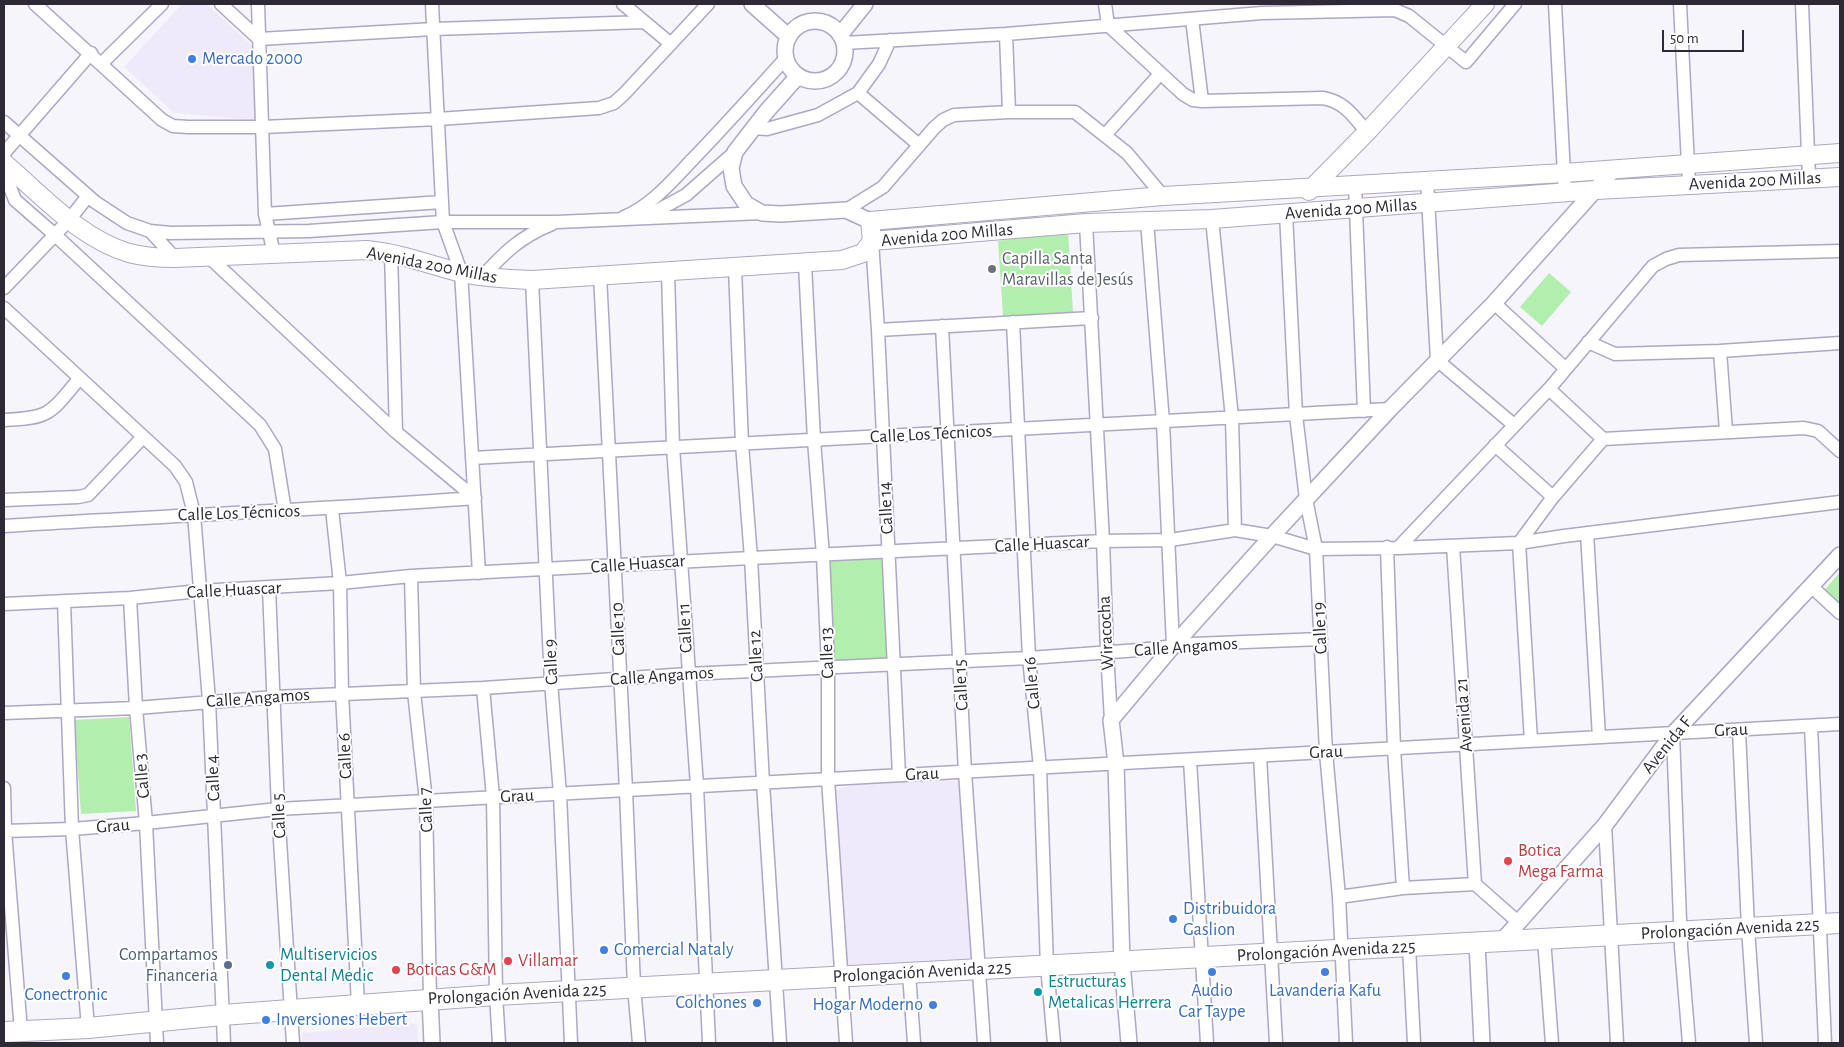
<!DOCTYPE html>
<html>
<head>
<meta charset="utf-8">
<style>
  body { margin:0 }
  #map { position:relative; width:1844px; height:1047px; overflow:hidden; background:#f7f5fc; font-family:"Alegreya Sans",sans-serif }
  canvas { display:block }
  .frame { position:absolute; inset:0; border:5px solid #2d2a35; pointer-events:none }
  .scale { position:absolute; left:1662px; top:30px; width:82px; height:22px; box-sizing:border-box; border:2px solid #2d2a35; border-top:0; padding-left:6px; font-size:15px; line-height:18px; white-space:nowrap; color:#2d2a35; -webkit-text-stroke:4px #fff; paint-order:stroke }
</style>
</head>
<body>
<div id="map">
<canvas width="1844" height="1047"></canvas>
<div class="frame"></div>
<div class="scale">50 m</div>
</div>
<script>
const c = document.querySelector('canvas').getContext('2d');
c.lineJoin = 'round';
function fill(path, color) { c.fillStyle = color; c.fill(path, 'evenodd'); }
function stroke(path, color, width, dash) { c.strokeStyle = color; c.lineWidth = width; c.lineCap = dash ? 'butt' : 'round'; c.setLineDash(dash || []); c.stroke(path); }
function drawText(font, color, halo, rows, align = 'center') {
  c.font = font + ' "Alegreya Sans",sans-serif'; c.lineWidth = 4; c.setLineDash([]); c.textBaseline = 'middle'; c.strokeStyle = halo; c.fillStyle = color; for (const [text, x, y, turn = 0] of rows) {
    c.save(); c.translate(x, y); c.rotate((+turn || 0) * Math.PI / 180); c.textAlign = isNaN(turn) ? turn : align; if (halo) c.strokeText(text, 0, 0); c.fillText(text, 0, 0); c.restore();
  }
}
fill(new Path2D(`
  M 182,4 L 207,4 L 250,44 L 254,51 L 257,117 L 253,120 L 174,113 L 124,67 Z
  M 899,775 L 962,782 L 976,965 L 847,973 L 834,790 Z
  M 417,1023 L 418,1043 L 302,1043 L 302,1033 Z`), '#eeeaf9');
fill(new Path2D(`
  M 1068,231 L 1073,312 L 1003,316 L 998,241 Z
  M 1549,273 L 1571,292 L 1542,326 L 1520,307 Z
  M 885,556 L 891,660 L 832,663 L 826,559 Z
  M 1840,572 L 1840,609 L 1822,593 Z
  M 129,717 L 136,811 L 81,814 L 74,720 Z`), '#b2eead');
const minor = new Path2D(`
  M 35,4 L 162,120 L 173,126 L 188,127 L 263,127 L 438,119 L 599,108 L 614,103 L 624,94 L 708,4
  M 221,4 L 259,39 L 434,29 L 644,22
  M 258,4 L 265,214 L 274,254
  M 432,4 L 443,222 L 461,272 L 479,573
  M 623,4 L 671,44
  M 1105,4 L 1108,25 L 1183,94 L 1193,100 L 1202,101 L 1323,98 C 1345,102 1353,116 1367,132
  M 1555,4 L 1565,193
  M 1680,4 L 1689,185
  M 1802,4 L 1809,178
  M 1192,19 L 1202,101
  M 1006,34 L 1009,112
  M 844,43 L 1006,34 L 1262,13 L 1395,10 L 1409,16 L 1466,62 L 1515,4
  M 101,64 L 162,4
  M 858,93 L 919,145
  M 4,122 L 95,202 L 127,223 L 150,231 L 171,233 L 309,231 L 443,222 L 557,222 L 762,213
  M 753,128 L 767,129 L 818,115 L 858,93 L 879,64 L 890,40
  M 1105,135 L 1160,74
  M 4,153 L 91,53
  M 5,164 L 8,182 L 15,200 L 54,234 L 260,425 L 275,449 L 285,511
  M 1427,180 L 1437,360 L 1514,425
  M 1355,184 L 1364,411
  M 846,210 L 883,187 L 934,128 L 943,120 L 954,115 L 1009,112 L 1075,112 L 1127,153 L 1163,196
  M 1286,213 L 1296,415 L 1306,499 L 1316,549 L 1326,752 L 1339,897 L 1346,1043
  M 265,214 L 442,202
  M 649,215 L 686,195 L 735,152
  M 624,217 C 651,206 672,181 692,160 C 724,127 755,92 786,58
  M 1212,219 L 1232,418 L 1235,530
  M 1147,221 L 1163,422 L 1173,646
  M 1086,223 L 1103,541 L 1107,652 L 1111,720
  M 150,231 L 175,258
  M 872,241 L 878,330 L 899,775
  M 391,253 L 396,432
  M 209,257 L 396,432 L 475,498
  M 805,264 L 814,440 L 823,556 L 828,667 L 828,779 L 846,1043
  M 735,268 L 742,444 L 751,558 L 763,783 L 780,1043
  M 668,272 L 673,447 L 697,786 L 709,1043
  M 600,275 L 626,790 L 634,987 L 639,1043
  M 482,277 C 505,252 520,237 552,224
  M 532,280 L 551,682 L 560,794 L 571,1043
  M 4,288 L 69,220 L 88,196
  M 1494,303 L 1566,369
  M 4,308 L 175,466 L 186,482 L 194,514 L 209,701 L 224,1043
  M 1013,322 L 1029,658 L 1040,768 L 1047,966 L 1054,1043
  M 942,326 L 965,772 L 984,1043
  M 878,330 L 1092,318
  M 1588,342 L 1615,354 L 1720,351 L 1840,343
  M 1720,351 L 1726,431
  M 1549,389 L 1603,439
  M 4,420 C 50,418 50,414 79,379
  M 1495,445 L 1553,497
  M 472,458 L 1390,409
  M 4,500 L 78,497 L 88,495 L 143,437
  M 332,509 L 340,583 L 342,693 L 358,1004
  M 4,526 C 161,516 318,510 475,498
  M 1587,533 L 1599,737
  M 1453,546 L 1475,884
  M 1387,547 L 1394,749 L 1403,888
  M 1398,548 L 1549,389 L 1653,266 L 1666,259 L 1679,255 L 1840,251
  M 411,576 L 414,692 L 426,801 L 430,999
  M 1811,586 L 1840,613
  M 269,588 L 278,809 L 293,1043
  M 130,598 L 136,708 L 146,823 L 157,1043
  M 64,601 L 72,829 L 88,1028
  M 4,604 L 130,598 L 199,591 L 340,583 L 411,576 L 751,558 L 1103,541 L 1170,540 L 1235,530 L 1272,536 L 1316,549 L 1398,548 L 1519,543 L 1564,536 L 1840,502
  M 483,688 L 493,797 L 496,995 L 499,1043
  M 4,713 L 136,708 L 274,697 L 483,688 L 688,674 L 1029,658 L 1139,650 L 1193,644 L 1321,639
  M 1811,726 L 1825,1043
  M 1739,730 L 1748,928 L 1756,1043
  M 1673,734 L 1681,947 L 1689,1043
  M 1531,741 L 1519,543 L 1553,497 L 1603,439 L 1804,428 L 1818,431 L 1840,451
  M 1260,756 L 1276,1043
  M 1190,760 L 1207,1043
  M 4,788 L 5,831 L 21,1031
  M 1605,825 L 1617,1043
  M 4,831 L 72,829 L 146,823 L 278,809 L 1840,724
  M 1339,897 L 1403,888 L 1475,884 L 1518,922
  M 1544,939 L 1552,1043
  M 1409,946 L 1414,1043
  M 909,973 L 914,1043`);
const tertiary = new Path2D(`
  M 752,4 L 789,37
  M785 51a30 30 0 1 1 60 0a30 30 0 1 1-60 0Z
  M 840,35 L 865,4
  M 798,76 L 766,112 L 735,152 L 731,168 L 734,186 L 746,204 L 762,213 L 781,214 L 846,210 L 870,221
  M 1502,941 L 1605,825 L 1673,734 L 1840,555
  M 1477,943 L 1482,1043
  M 430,999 L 432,1043
  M 1129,1043 L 1122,962 L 1116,764 L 1111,720 L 1173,646 L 1272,536 L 1390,409 L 1494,303 L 1614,169`);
const secondary = new Path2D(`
  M 4,163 C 42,195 79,238 129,253 C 144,257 159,258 175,258 L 367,250 C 400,253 430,265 462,273 C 485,278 508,279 532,280 L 842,260 L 863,253 L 872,241 L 1086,223 L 1212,219 L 1596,190 L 1840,177
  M 1309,191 L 1367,132 L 1485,4
  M 872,241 L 870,221 L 1163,196 L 1564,173 L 1840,153`);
const primary = new Path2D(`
  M 4,1032 L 88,1028 L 222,1015 L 496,995 L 1840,923`);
stroke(minor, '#afa6c3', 15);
stroke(tertiary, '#afa6c3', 18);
stroke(secondary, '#afa6c3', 20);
stroke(primary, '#afa6c3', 22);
stroke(minor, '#fff', 12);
stroke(tertiary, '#fff', 15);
stroke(secondary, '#fff', 18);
stroke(primary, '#fff', 20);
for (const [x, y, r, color] of [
  [192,59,5,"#3f7fe0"],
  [992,269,5,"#6b7280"],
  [1508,861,5,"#e0444e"],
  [1173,919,5,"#3f7fe0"],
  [604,950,5,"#3f7fe0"],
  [508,961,5,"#e0444e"],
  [228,965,5,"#5c6f8a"],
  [270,965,5,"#0f9aa8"],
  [396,970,5,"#e0444e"],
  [1212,972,5,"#3f7fe0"],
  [1325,972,5,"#3f7fe0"],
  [66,976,5,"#3f7fe0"],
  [1038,992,5,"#0f9aa8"],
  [757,1003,5,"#3f7fe0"],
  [933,1005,5,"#3f7fe0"],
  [266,1020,5,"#3f7fe0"]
]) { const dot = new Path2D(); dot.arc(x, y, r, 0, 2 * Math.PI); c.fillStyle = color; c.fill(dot); stroke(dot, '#fff', 2); }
drawText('18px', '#366cbe', '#fff', [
  ["Mercado 2000",202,59],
  ["Distribuidora",1183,909],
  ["Gaslion",1183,930],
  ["Comercial Nataly",614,950],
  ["Audio",1212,991,"center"],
  ["Car Taype",1212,1012,"center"],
  ["Lavanderia Kafu",1325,991,"center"],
  ["Conectronic",66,995,"center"],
  ["Colchones",747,1003,"right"],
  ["Hogar Moderno",923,1005,"right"],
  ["Inversiones Hebert",276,1020]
], 'left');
drawText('18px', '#2d2a35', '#fff', [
  ["Avenida 200 Millas",1755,181,-3],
  ["Avenida 200 Millas",1351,209,-4],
  ["Avenida 200 Millas",947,235,-5],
  ["Avenida 200 Millas",432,265,11],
  ["Calle Los Técnicos",931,434,-3],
  ["Calle 14",886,508,-93],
  ["Calle Los Técnicos",239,513,-2],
  ["Calle Huascar",1042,544,-3],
  ["Calle Huascar",638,564,-4],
  ["Calle Huascar",234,590,-3],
  ["Calle 11",685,628,-93],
  ["Calle 19",1320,628,-93],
  ["Calle 10",618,629,-92],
  ["Wiracocha",1106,633,-93],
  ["Calle Angamos",1186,647,-4],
  ["Calle 13",827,653,-92],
  ["Calle 12",756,656,-93],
  ["Calle 9",551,662,-93],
  ["Calle Angamos",662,676,-4],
  ["Calle 16",1032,683,-95],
  ["Calle 15",961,685,-93],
  ["Calle Angamos",258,698,-4],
  ["Avenida 21",1464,715,-94],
  ["Grau",1731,730,-3],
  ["Avenida F",1667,745,-51],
  ["Grau",1326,752,-3],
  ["Calle 6",345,756,-93],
  ["Grau",922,774,-3],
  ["Calle 3",142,776,-95],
  ["Calle 4",213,778,-93],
  ["Grau",517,796,-3],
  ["Calle 7",426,810,-93],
  ["Calle 5",279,816,-93],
  ["Grau",113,826,-5],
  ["Prolongación Avenida 225",1730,929,-3],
  ["Prolongación Avenida 225",1326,951,-3],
  ["Prolongación Avenida 225",922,972,-3],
  ["Prolongación Avenida 225",517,994,-3]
]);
drawText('18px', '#5b616d', '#fff', [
  ["Capilla Santa",1002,259],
  ["Maravillas de Jesús",1002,280]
], 'left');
drawText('18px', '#be3a42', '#fff', [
  ["Botica",1518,851],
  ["Mega Farma",1518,872],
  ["Villamar",518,961],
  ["Boticas G&M",406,970]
], 'left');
drawText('18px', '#4e5e75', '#fff', [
  ["Compartamos",218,955],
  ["Financeria",218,976]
], 'right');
drawText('18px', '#0d838f', '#fff', [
  ["Multiservicios",280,955],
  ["Dental Medic",280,976],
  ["Estructuras",1048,982],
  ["Metalicas Herrera",1048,1003]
], 'left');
</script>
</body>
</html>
